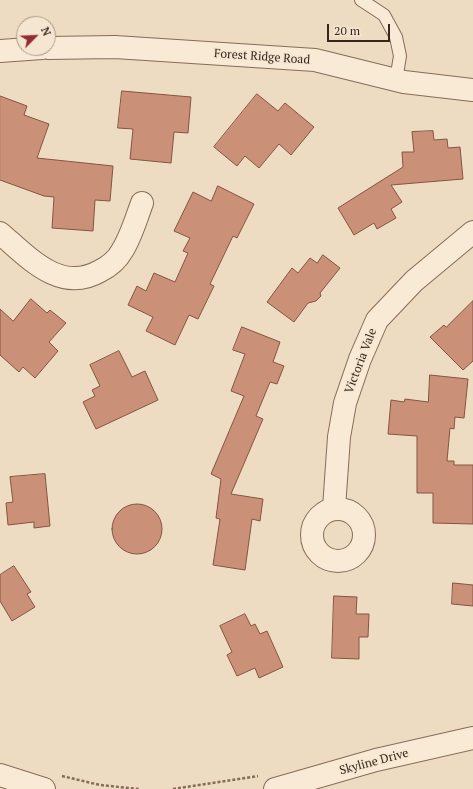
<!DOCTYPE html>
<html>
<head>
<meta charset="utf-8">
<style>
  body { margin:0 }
  #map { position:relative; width:473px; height:789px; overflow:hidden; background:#eddbc2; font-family:"PT Serif",serif }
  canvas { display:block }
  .north { position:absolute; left:16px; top:16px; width:40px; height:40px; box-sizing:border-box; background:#f5e6d1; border:1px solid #a99a89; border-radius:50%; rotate:66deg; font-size:11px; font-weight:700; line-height:16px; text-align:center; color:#36271d }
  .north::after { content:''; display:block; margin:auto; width:14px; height:18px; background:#942b37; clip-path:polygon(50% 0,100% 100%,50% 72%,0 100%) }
  .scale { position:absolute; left:327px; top:24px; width:63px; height:18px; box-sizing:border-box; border:2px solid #36271d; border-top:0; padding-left:5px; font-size:12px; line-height:14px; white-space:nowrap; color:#36271d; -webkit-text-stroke:3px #f5e6d1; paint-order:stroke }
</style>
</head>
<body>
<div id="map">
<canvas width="473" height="789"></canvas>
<div class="north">N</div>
<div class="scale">20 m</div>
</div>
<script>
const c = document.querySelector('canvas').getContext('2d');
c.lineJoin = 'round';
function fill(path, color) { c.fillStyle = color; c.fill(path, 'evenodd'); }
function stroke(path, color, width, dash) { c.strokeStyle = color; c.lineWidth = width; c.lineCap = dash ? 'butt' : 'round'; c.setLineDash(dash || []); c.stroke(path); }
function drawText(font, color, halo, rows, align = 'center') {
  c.font = font + ' "PT Serif",serif'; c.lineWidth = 3; c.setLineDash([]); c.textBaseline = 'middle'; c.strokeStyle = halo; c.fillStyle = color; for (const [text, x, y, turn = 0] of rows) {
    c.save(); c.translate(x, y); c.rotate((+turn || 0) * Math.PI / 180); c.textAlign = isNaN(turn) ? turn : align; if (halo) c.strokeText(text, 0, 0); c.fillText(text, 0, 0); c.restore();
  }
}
const building = new Path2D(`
  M 122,91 L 191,97 L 188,133 L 174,132 L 171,163 L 130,159 L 133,129 L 118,128 Z
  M 257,94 L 278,111 L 285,103 L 314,127 L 291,155 L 279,144 L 259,168 L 245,156 L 237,166 L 214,147 Z
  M 0,96 L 27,106 L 24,115 L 49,124 L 37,158 L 113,166 L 110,201 L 95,200 L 93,231 L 52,228 L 54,197 L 44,196 L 0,180 Z
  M 433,131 L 434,140 L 447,139 L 448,148 L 460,147 L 463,179 L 391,185 L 402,202 L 391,209 L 396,218 L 377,229 L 374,223 L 354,235 L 338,208 L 403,167 L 402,152 L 414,152 L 412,132 Z
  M 218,186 L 254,204 L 237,238 L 233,236 L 210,284 L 214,286 L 198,319 L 189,315 L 175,345 L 146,331 L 153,317 L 128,305 L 137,286 L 146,291 L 154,273 L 175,282 L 188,253 L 183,251 L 190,238 L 174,231 L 193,192 L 211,201 Z
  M 323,255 L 340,268 L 320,293 L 321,296 L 316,301 L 308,303 L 294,322 L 267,302 L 292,268 L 298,273 L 310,258 L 317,263 Z
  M 31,299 L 47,313 L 50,310 L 66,323 L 49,342 L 58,351 L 35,378 L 23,367 L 19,372 L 0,355 L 0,309 L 13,321 Z
  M 473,301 L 473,361 L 463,370 L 430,337 L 444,325 L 446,327 Z
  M 242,327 L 280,342 L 273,362 L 284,366 L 277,384 L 270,382 L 256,416 L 263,419 L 231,494 L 263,499 L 260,521 L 252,519 L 245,570 L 213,565 L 220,519 L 216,518 L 221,479 L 211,474 L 244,396 L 231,391 L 245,354 L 233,350 Z
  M 119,351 L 132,377 L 145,371 L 158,400 L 96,429 L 83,402 L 95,396 L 92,390 L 100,386 L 90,365 Z
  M 430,375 L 468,379 L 464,418 L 455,417 L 454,429 L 450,428 L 447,461 L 454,461 L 454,465 L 473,465 L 473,524 L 433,523 L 433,493 L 417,493 L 417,436 L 388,434 L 391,400 L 404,402 L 405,399 L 428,402 Z
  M 45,474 L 50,526 L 34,528 L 34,522 L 8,525 L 6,503 L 13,502 L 10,477 Z
  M112 529a25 25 0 1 1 50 0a25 25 0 1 1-50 0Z
  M 14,566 L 31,592 L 27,594 L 35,607 L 12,621 L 0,601 L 0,575 Z
  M 453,583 L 473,585 L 473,606 L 452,604 Z
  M 334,596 L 357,597 L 356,614 L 369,614 L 368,637 L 359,637 L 359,659 L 332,658 Z
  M 245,614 L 251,626 L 255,624 L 260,634 L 267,631 L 283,667 L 259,678 L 255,668 L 237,676 L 227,655 L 232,652 L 220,626 Z`);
fill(building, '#cb9178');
stroke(building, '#855440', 1);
const service = new Path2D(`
  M 361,0 L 384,15 L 396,37 L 400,56 L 396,80`);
const minor = new Path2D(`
  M 48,48 L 115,47 L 315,60 L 404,82 L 473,90
  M 0,51 L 42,48
  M 0,233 C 28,257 60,294 100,271 C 108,267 117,260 122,251 C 131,237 136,219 142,203
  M 334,508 L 339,437 L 345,403 L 360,359 L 377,320 L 414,281 L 473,232
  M312 535a26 26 0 1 1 52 0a26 26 0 1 1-52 0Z`);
const tertiary = new Path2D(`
  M 0,775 L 44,789
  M 275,789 L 376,760 L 473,738`);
stroke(service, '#866c59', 14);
stroke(minor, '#866c59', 24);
stroke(tertiary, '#866c59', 24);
stroke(new Path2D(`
  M 62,776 L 100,785 L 139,789
  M 173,789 L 258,776`), '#866c59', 2.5, [3, 2]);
stroke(service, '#f8ead5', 12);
stroke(minor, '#f8ead5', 22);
stroke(tertiary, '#f8ead5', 22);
drawText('12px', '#36271d', '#f5e6d1', [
  ["Forest Ridge Road",262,57,4],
  ["Victoria Vale",361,361,-69],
  ["Skyline Drive",374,762,-15]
]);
</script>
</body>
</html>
